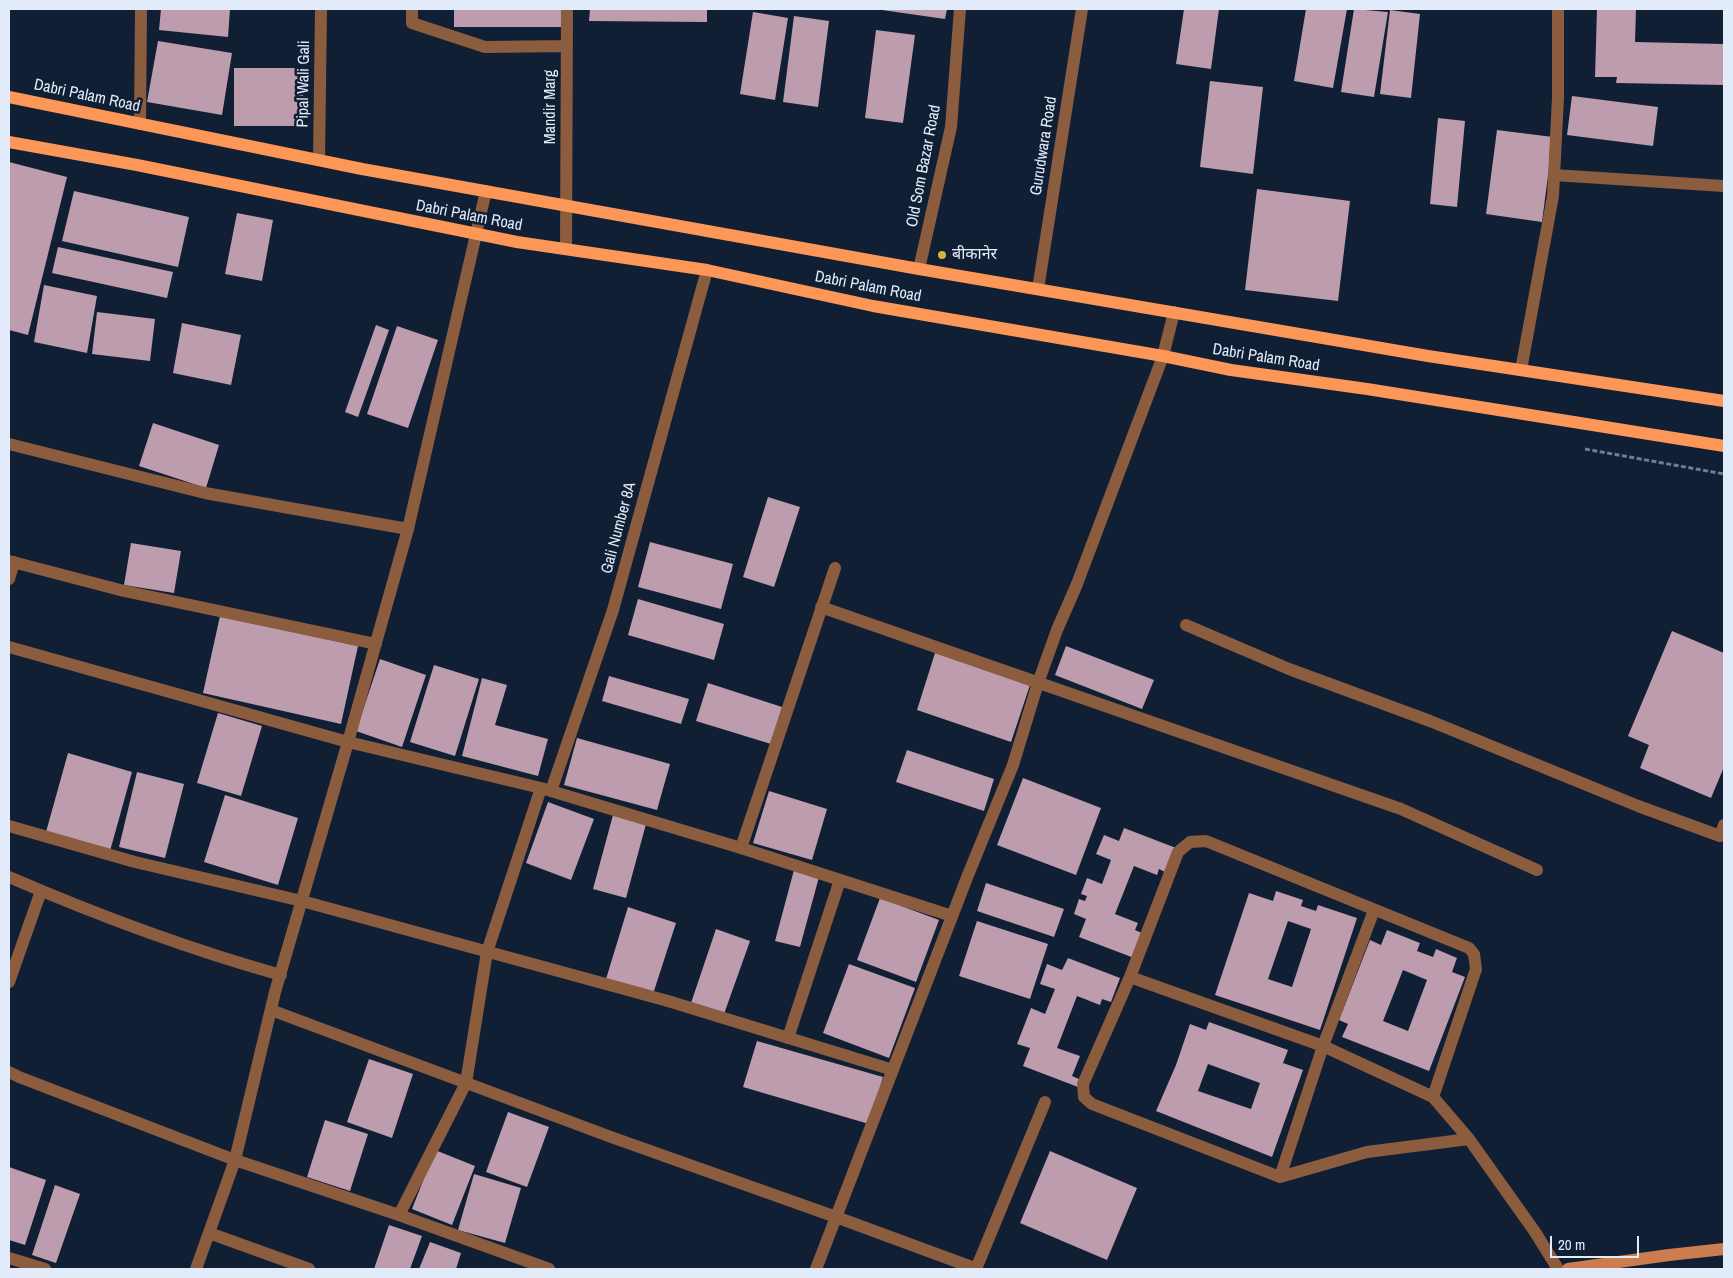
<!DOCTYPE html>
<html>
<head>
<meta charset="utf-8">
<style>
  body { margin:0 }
  #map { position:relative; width:1733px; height:1278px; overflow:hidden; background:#111f35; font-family:"Archivo Narrow",sans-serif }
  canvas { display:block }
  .frame { position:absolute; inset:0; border:10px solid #e1ebfa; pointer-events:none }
  .scale { position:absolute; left:1550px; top:1236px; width:89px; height:22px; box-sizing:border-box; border:2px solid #e1ebfa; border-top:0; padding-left:6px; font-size:15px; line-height:18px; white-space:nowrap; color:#e1ebfa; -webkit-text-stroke:4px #111f35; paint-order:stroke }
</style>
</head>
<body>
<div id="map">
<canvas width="1733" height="1278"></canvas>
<div class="frame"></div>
<div class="scale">20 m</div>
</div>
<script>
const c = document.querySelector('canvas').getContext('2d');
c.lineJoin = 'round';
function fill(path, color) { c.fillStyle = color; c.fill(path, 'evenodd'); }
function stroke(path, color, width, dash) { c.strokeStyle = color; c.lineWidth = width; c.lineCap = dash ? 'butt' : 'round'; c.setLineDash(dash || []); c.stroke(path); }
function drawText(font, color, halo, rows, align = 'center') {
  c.font = font + ' "Archivo Narrow","Noto Sans Devanagari",sans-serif'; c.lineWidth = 5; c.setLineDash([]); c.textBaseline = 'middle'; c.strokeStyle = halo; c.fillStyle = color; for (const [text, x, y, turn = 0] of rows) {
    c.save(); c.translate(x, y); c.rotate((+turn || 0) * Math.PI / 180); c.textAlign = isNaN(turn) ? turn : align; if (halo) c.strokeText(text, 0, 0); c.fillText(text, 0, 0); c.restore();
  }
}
fill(new Path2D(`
  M 161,9 L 230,9 L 228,37 L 159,30 Z
  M 454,9 L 561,9 L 561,27 L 454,27 Z
  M 590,9 L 707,9 L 707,22 L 589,21 Z
  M 883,9 L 947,9 L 945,19 L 882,10 Z
  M 1184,9 L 1219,9 L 1211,69 L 1176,64 Z
  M 1306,9 L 1347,9 L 1333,88 L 1294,81 Z
  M 1354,9 L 1388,12 L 1374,97 L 1341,92 Z
  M 1597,9 L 1636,9 L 1635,42 L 1724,44 L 1724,85 L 1616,83 L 1617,77 L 1595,77 Z
  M 1390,10 L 1420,14 L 1411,98 L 1380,94 Z
  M 753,12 L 788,18 L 775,100 L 740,94 Z
  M 794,16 L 829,21 L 818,107 L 783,102 Z
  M 876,30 L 915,35 L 903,123 L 865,118 Z
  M 158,41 L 232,53 L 222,115 L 147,102 Z
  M 234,68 L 303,68 L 303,126 L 234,126 Z
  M 1210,81 L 1263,87 L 1253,174 L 1200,167 Z
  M 1572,96 L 1658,107 L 1653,146 L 1567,135 Z
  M 1438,118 L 1465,121 L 1457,207 L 1430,204 Z
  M 1497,130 L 1553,137 L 1542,222 L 1486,214 Z
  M 9,162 L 67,177 L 28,335 L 9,330 Z
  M 1257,189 L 1350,201 L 1338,301 L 1245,290 Z
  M 74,191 L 189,217 L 178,267 L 62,241 Z
  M 237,213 L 273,220 L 262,281 L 225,274 Z
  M 58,247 L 173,272 L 167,298 L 52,273 Z
  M 44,285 L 97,296 L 87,353 L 34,342 Z
  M 97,312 L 155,319 L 150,361 L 92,354 Z
  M 182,323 L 241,335 L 231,385 L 173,373 Z
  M 376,325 L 389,330 L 358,417 L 345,412 Z
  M 397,326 L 438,340 L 408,428 L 367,414 Z
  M 153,423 L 219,445 L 206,488 L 139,466 Z
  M 768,497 L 800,507 L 774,587 L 743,577 Z
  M 650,542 L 733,564 L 721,609 L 638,587 Z
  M 131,543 L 181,551 L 174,593 L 124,585 Z
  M 638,599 L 724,624 L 714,660 L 628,635 Z
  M 220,616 L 358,646 L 341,724 L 203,693 Z
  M 1672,631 L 1724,653 L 1724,767 L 1711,798 L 1640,768 L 1649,745 L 1628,736 Z
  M 1066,646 L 1154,680 L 1142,709 L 1055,675 Z
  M 935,653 L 1030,685 L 1011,742 L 917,710 Z
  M 380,659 L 426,675 L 402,747 L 356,731 Z
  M 434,665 L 479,679 L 455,756 L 410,742 Z
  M 609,676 L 689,699 L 681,724 L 602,701 Z
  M 482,678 L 507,685 L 495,725 L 548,739 L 538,776 L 462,756 Z
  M 708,683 L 782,707 L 771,744 L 696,721 Z
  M 218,713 L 262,726 L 241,796 L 197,783 Z
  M 577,738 L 670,764 L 657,810 L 564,785 Z
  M 907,750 L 994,779 L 984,811 L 896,782 Z
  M 68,753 L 132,772 L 110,851 L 46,832 Z
  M 137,772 L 184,784 L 165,858 L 119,847 Z
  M 1023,778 L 1101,808 L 1076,875 L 997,845 Z
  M 769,791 L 827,809 L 812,860 L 753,843 Z
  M 225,795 L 298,818 L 278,885 L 204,862 Z
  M 548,802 L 594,819 L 571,880 L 526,863 Z
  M 613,815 L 646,824 L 626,898 L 593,889 Z
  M 1124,828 L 1176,848 L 1167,873 L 1159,869 L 1157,875 L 1134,866 L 1115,914 L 1138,923 L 1135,930 L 1144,934 L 1134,958 L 1079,937 L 1086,919 L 1074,914 L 1079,899 L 1085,901 L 1087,896 L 1081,894 L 1087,878 L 1102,884 L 1111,860 L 1096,854 L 1104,835 L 1119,841 Z
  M 794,870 L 819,877 L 800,947 L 775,941 Z
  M 986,883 L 1064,909 L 1054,937 L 977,911 Z
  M 1276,891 L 1303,900 L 1301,906 L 1316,911 L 1318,905 L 1357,918 L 1320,1030 L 1215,995 L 1249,893 L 1273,901 ZM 1288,921 L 1311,929 L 1292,987 L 1268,979 Z
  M 880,898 L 939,920 L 916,982 L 857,960 Z
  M 628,907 L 676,923 L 653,994 L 606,979 Z
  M 977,921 L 1048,944 L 1030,999 L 959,976 Z
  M 716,929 L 750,941 L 724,1014 L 691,1003 Z
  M 1387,930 L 1420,943 L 1417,951 L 1433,957 L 1436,949 L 1457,958 L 1452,972 L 1465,977 L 1429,1071 L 1342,1037 L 1348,1024 L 1339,1020 L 1370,940 L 1381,945 ZM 1403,970 L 1427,980 L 1408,1031 L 1383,1021 Z
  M 1068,958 L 1120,978 L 1111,1002 L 1102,999 L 1100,1005 L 1077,996 L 1057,1048 L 1080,1056 L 1072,1076 L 1081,1080 L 1078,1087 L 1023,1066 L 1030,1048 L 1017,1044 L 1031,1008 L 1045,1014 L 1055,989 L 1040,984 L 1047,964 L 1062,970 Z
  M 849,964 L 915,988 L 889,1058 L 823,1033 Z
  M 1209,1022 L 1288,1050 L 1283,1063 L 1303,1070 L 1272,1157 L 1156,1111 L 1176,1065 L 1190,1024 L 1206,1030 ZM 1208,1064 L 1260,1083 L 1251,1109 L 1198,1091 Z
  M 757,1041 L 883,1077 L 869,1124 L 743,1087 Z
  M 369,1059 L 413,1074 L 392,1138 L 347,1122 Z
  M 508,1112 L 549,1127 L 527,1187 L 486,1172 Z
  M 325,1120 L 368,1134 L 350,1191 L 307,1177 Z
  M 435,1150 L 475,1166 L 452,1225 L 412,1209 Z
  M 1050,1151 L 1137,1188 L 1107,1260 L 1020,1223 Z
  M 9,1167 L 46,1180 L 25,1245 L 9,1240 Z
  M 474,1174 L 521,1188 L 505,1243 L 458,1230 Z
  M 55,1185 L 80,1194 L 56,1263 L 32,1255 Z
  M 389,1225 L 422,1236 L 410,1269 L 374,1269 Z
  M 430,1242 L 461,1253 L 456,1269 L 419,1269 Z`), '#bd9cad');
stroke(new Path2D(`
  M 1585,449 L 1724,474`), '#707c8f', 3, [5, 2.5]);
stroke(new Path2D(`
  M 1186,625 L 1289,669 L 1430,721 L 1638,806 L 1720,836 L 1724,825
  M 788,1038 L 840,880`), '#8c5c3f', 12);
stroke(new Path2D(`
  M 412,9 L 412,23 L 485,47 L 567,46
  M 140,124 L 141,9
  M 319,160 L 321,9
  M 1554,175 L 1724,186
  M 486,191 L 408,529 L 348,742 L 541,788 L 741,848
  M 566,249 L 567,9
  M 919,269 L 951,127 L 960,9
  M 1038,289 L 1082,9
  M 1521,370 L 1553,196 L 1558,98 L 1558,9
  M 9,444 L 205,493 L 408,529
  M 9,561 L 124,591 L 376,644
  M 835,568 L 741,848 L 952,916
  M 9,579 L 14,562
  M 821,607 L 1401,809 L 1537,870
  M 9,647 L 348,742 L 275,992 L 235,1160 L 196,1269
  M 551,791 L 613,610 L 707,270
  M 9,826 L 135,862 L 302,901 L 668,1001 L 893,1070
  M 9,877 C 97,915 188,949 281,975
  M 1130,977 L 1323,1046 L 1433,1097 L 1469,1139 L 1535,1232 L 1558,1269
  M 9,982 L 41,891
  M 271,1010 L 611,1137 L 836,1217 L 977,1269
  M 9,1072 L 19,1077 L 235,1160 L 399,1215 L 549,1269
  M 1433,1097 L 1476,969 L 1474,954 L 1469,948 L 1206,841 L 1190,842 L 1178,852 L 1130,977 L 1083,1084 L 1084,1097 L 1092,1104 L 1280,1177 L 1367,1152 L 1469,1139
  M 1280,1177 L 1323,1046 L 1374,910
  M 399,1215 L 466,1083 L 487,952 L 541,788
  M 209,1233 L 309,1269
  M 9,1258 L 45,1269
  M 816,1269 L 968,875 L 1013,765 L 1038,683 L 1057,630 L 1077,584 L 1163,356 L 1174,312
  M 976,1269 L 1045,1102`), '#8c5c3f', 12);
stroke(new Path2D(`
  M 1568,1269 L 1669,1255 L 1724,1249`), '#cb7d4e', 12);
stroke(new Path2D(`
  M 9,97 L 362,169 L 919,269 L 1428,356 L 1724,401
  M 9,142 L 137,165 L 517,242 L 707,270 L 873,306 L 1163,356 L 1231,370 L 1367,389 L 1724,446`), '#fc9758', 12);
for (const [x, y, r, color] of [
  [942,255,5,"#d2b635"]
]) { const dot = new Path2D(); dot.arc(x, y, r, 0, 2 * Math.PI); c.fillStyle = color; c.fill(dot); stroke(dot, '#111f35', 2); }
drawText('16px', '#e1ebfa', '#111f35', [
  ["Pipal Wali Gali",304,84,-89],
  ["Dabri Palam Road",87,96,12],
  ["Mandir Marg",551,107,-90],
  ["Gurudwara Road",1044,146,-81],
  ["Old Som Bazar Road",924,166,-79],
  ["Dabri Palam Road",469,216,11],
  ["Dabri Palam Road",868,287,11],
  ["Dabri Palam Road",1266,358,9],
  ["Gali Number 8A",619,528,-75]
]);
drawText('16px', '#e1ebfa', '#111f35', [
  ["बीकानेर",952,255]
], 'left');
</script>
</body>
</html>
